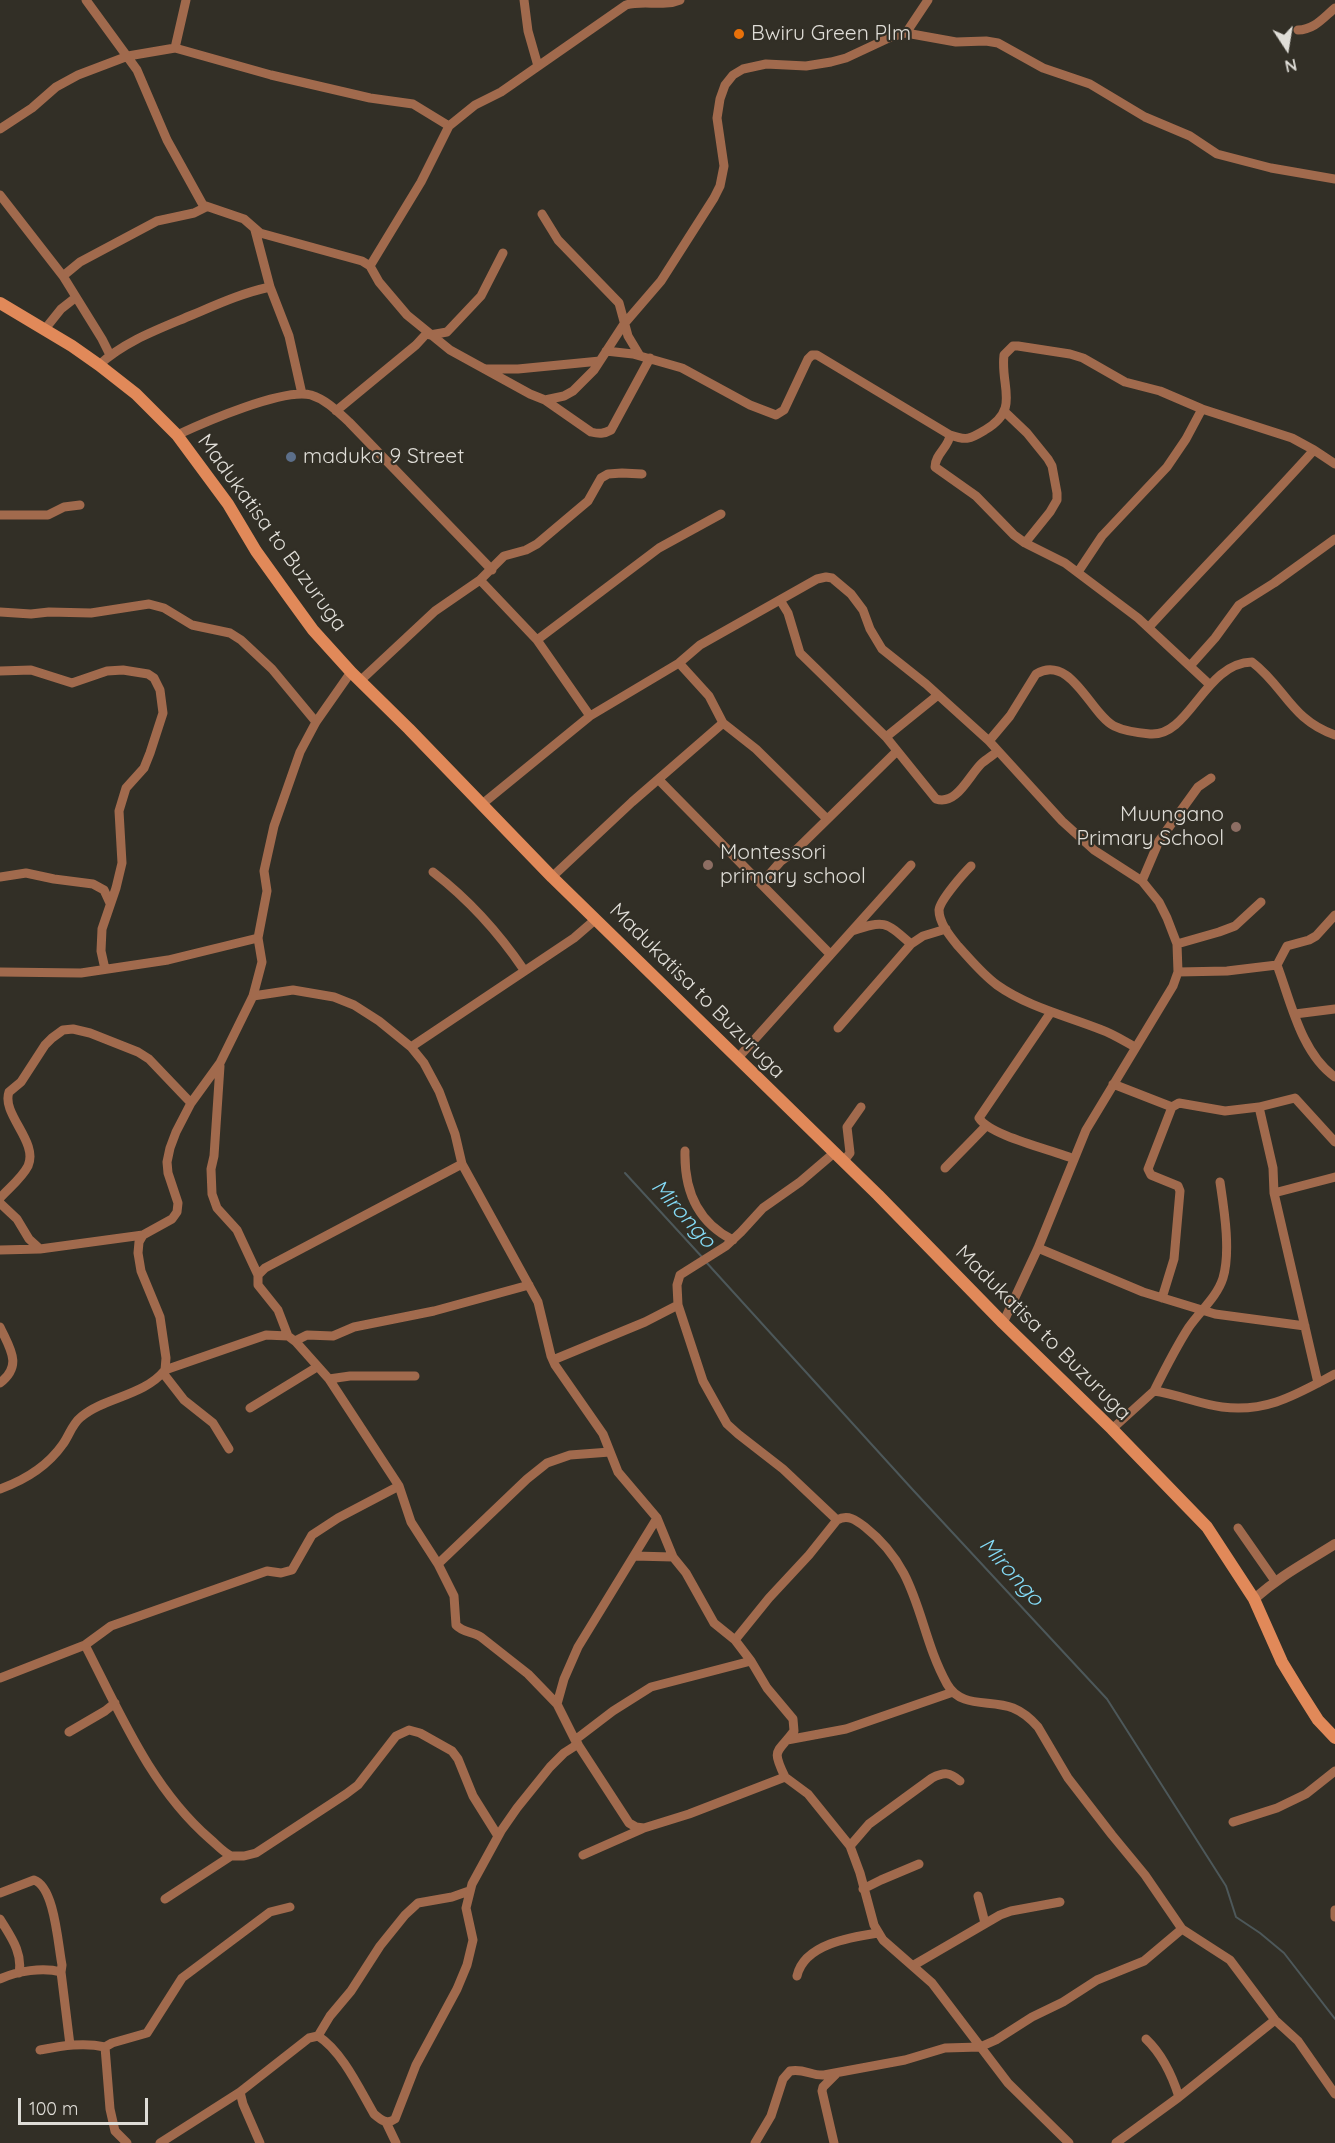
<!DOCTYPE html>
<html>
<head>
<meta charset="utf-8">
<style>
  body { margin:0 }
  #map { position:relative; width:1335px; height:2143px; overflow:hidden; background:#322f26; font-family:Quicksand,sans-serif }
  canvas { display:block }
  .north { position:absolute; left:1257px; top:18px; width:60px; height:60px; -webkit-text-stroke:4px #322f26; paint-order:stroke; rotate:168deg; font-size:16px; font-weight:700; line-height:24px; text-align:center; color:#dfddd7 }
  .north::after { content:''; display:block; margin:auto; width:21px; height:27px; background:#dfddd7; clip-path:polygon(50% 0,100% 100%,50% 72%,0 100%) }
  .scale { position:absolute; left:18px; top:2098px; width:130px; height:27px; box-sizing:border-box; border:3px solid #dfddd7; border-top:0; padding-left:8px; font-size:18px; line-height:21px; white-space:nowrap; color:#dfddd7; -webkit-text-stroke:4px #322f26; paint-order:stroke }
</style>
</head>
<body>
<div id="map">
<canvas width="1335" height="2143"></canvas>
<div class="north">N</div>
<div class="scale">100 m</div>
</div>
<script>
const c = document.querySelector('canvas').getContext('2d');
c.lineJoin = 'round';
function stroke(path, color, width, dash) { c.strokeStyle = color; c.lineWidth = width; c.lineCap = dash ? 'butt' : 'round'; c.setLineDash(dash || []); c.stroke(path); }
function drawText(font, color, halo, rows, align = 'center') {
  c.font = font + ' Quicksand,sans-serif'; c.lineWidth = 4.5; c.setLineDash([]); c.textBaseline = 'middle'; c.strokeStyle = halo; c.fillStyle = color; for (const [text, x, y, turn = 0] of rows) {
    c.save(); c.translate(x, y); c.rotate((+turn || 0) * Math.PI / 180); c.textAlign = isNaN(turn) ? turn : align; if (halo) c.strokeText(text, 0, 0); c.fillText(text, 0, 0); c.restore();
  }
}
stroke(new Path2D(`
  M 625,1173 L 702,1257
  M 706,1262 L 913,1490 L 1107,1699 L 1226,1886 L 1236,1917 L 1260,1933 L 1284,1953 L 1335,2019`), '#4d585a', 2);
stroke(new Path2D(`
  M 86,0 L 137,70 L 167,140 L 203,205 L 244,219 L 260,233 L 362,261 L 370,266 L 379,282 L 407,315 L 450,350 L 530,394 L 545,400 L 564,396 L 573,391 L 594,370 L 624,324 L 661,281 L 714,198 L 720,186 L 724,166 L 717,118 L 720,99 L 725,85 L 733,75 L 743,69 L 766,64 L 806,66 L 831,62 L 846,58 L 891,37 L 906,33 L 956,42 L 986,41 L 998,43 L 1043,68 L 1090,84 L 1145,117 L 1190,136 L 1217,154 L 1271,168 L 1335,179
  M 524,0 L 528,31 L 538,66
  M 1298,30 C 1314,30 1323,18 1335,8
  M 906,33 L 928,0
  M 175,48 L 186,0
  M 0,129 L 32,108 L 56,87 L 78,75 L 128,56 L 175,48 L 271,75 L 370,98 L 413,104 L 449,126
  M 0,195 L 63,276 L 102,339 L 110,355
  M 542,214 L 558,240 L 619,303 L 628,336 L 640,356
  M 255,230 L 270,287 L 289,336 L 302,394
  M 370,266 L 421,182 L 449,126 L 475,105 L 501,92 L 626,5 C 644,0 663,7 680,0
  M 63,276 L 80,262 L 157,221 L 194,213 L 206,207
  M 45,329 L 61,309 L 75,298
  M 430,335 L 447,332 L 481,296 L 503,253
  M 606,351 L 633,354 L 682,368 L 750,405 L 776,415 L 784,410 L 808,359 L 812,355 L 817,355 L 950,435 C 949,447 935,454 935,467 L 976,496 L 1014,535 L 1025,543 L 1065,563 L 1138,618 L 1209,684
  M 99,365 C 125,341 159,329 192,315 C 218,304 242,293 270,287
  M 486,369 L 518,369 L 600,361
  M 545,400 L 591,432 C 599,434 604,434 611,430 L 650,358
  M 336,411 L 416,345 L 427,333
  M 1005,412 L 1027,433 L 1048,459 L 1052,466 L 1057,493 L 1057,500 L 1050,512 L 1025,543
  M 177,435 C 205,422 283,388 311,395 C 327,400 338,412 349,422 L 492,570
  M 950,435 C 967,441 970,439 985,430 C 1021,409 1000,387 1004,355 L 1013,346 L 1018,346 L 1070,354 L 1083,358 L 1125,382 L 1160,391 L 1202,409 L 1292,438 L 1314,450 L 1335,464
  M 0,515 L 48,515 L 64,507 L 80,505
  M 1078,572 L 1102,536 L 1167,467 L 1186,439 L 1202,409
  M 480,580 L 537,640 L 590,716
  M 780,600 L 788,613 L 800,653 L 886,737 L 936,799 C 957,806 969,775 982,763 C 987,759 993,755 998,751
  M 0,612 L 31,614 L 49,612 L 91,613 L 149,604 L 164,608 L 192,625 L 230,633 L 241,640 L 272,669 L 316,722
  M 1149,627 C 1204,567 1260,510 1314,450
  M 537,640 L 659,548 L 721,514
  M 679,663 L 709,696 L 723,723 L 756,749 L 826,818
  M 1190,666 L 1215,638 L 1239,605 L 1274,583 L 1335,539
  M 0,671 L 31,670 L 72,683 L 107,671 L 123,670 L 148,674 L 154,678 L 160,690 L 163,713 L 150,753 L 144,768 L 126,788 L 119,811 L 122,863 L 116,888 L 102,929 L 101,951 L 105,969
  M 360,681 L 435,611 L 480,580 L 504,556 L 526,550 L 537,544 L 588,501 L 601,478 L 608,474 L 622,473 L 642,474
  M 886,737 L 938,695
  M 989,741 L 1010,716 L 1036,674 C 1071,653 1091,715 1114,726 C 1124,731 1139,733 1150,734 C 1190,737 1204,663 1252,662 C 1285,687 1291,720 1335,735
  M 659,780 L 830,954
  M 481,805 L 590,716 L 679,663 L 700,645 L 817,579 L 826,577 L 832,578 L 851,594 L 863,610 L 870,629 L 882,649 L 926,684 L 989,741 L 1062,821 L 1094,850 L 1142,881 L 1159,902 L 1167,918 L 1177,944 L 1178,972 L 1173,986 L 1086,1130 L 1038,1248 L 1003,1323
  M 971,866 C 964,873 940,900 939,910 C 939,923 950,936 958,946 C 970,959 982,974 997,985 C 1028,1007 1067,1016 1102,1030 C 1113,1034 1124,1041 1135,1047
  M 433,872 C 468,899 499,933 524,970
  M 0,877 L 26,873 L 54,879 L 93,884 L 104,890 L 110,903
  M 552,877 L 632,802 L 723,723
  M 1142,881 L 1159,841 L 1198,787 L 1211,778
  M 761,884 L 781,861 L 796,850 L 897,751
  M 852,931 C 885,920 885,921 911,944
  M 1177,944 L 1219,932 L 1235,926 L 1261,902
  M 1277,965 L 1287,946 L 1309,940 L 1316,936 L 1335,915
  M 0,972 L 81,973 L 168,960 L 258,938
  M 1178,972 L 1227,971 L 1277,965 C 1291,1002 1301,1053 1335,1077
  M 253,996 L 293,990 L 334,997 L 354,1005 L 379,1021 L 411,1047 L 424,1063 L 439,1091 L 455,1134 L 462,1164 L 538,1302 L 551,1356 L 555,1365 L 603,1434 L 618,1472 L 657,1518 L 673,1557 L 686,1573 L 714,1623 L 735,1640 L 751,1661 L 767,1688 L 793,1719 L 794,1731 C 777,1754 771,1748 785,1777
  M 1051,1012 L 979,1118 C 990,1136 1053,1150 1074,1159
  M 1295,1014 L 1335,1009
  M 838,1028 L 911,944 L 923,936 L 946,929
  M 411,1047 L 574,938 L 596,919
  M 737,1059 L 911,865
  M 220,1066 L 214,1156 L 211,1169 L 212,1194 L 217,1208 L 237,1230 L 258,1275
  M 1113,1084 L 1172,1107
  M 1259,1107 L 1295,1098 L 1335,1142
  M 685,1151 C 684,1189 697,1222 733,1240
  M 834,1153 L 800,1182 L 763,1208 L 741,1232 L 726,1246 L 680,1275 L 677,1285 L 678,1305 L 703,1381 L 727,1424 L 738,1434 L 783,1469 L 837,1520
  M 843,1162 L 850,1153 L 847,1127 L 861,1107
  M 945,1168 L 986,1126
  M 1274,1193 L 1335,1177
  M 0,1198 C 9,1188 22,1178 28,1166 C 39,1142 1,1114 9,1092 L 21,1082 L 45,1045 L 52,1038 L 63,1030 L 73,1029 L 90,1033 L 138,1052 L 149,1059 L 191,1103
  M 0,1203 L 17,1219 L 29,1239 L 40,1249 L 143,1235
  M 1038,1248 L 1143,1292 L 1215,1314 L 1305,1326
  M 0,1250 L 40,1249
  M 1162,1298 L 1174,1259 L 1180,1191 L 1178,1186 L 1151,1175 L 1148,1169 L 1172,1107 L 1179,1103 L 1225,1111 L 1259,1107 L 1273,1168 L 1274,1193 L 1318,1383
  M 0,1327 C 10,1349 23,1365 0,1383
  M 288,1336 L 278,1310 L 258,1285 L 258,1275 L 265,1268 L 462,1164
  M 295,1341 L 307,1335 L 333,1336 L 354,1327 L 434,1311 L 529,1285
  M 553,1360 L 645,1322 L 678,1305
  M 165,1370 L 266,1335 L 288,1336 L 296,1342 L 329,1379 L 399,1486 L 411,1522 L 438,1564 L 454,1596 L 456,1625 C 462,1632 473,1632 481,1637 L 528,1674 L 557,1704 L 575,1740 L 629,1823 L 636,1827 L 644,1828 L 689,1814 L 785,1777 L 808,1794 L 850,1846 L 860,1873 L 874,1925 L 883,1940 L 932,1983 L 1008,2083 L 1069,2143
  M 163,1373 L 184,1400 L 213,1423 L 229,1449
  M 329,1379 L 350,1376 L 415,1376
  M 1154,1391 C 1165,1369 1176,1347 1189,1327 C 1200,1311 1217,1297 1223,1278 C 1231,1251 1224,1209 1220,1182
  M 250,1408 L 317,1367
  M 1112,1429 L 1154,1391 C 1177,1394 1199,1404 1222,1407 C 1267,1413 1297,1394 1335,1374
  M 0,1489 C 25,1480 47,1467 63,1444 C 69,1436 72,1424 81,1417 C 105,1397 144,1396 165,1370 L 166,1358 L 160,1317 L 141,1271 L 138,1253 L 139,1242 L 143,1235 L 172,1219 L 177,1212 L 178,1203 L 168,1173 L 167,1162 L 170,1148 L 176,1132 L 191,1103 L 220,1063 L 253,996 L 262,962 L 258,938 L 267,891 L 264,871 L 274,826 L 300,752 L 316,722 L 351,672
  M 1238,1528 L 1275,1581
  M 634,1556 L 673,1557
  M 438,1564 L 527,1479 L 547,1463 L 570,1455 L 610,1452
  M 735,1640 L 769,1598 L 809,1555 L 837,1520 C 848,1514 856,1520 865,1527 C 922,1572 916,1628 947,1684 C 961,1709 990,1699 1013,1708 C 1023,1712 1031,1719 1038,1727 L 1068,1778 L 1112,1835 L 1145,1875 L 1182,1929 L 1230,1960 L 1275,2020 L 1298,2041 L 1335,2094
  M 85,1645 C 120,1713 151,1788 210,1839 C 217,1845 223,1852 231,1856 L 244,1856 L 256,1853 L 346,1794 L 358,1785 L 396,1736 L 409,1730 L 420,1733 L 452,1751 L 458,1759 L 473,1796 L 498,1836
  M 0,1678 L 85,1645 L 111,1626 L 267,1571 L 281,1573 L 292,1570 L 312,1535 L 338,1518 L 399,1486
  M 557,1704 L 564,1679 L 578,1647 L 657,1518
  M 69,1732 L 105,1711 L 115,1703
  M 575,1740 L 613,1711 L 651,1687 L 751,1661
  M 787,1740 L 846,1729 L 953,1692
  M 1233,1822 L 1277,1808 L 1306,1794 L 1335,1771
  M 850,1846 L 869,1824 L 932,1778 C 944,1772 950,1772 960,1781
  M 583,1855 L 642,1829
  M 863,1889 L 881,1880 L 919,1864
  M 0,1893 L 34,1880 C 55,1887 58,1946 62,1965 L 61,1972
  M 978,1896 L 985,1923
  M 165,1899 L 231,1856
  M 1335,1917 L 1335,1910
  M 0,1919 C 10,1936 23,1952 19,1973
  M 914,1965 L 1000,1915 L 1011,1911 L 1060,1902
  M 797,1976 C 804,1944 851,1937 878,1933
  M 0,1979 C 17,1971 43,1967 61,1972 L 70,2045
  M 318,2036 L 330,2016 L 351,1991 L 380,1946 L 405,1915 L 418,1903 L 452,1897 L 469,1891
  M 1146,2039 C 1163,2055 1172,2075 1179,2097
  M 40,2050 C 62,2046 83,2042 105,2047
  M 240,2092 L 243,2104 L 260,2143
  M 386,2122 L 396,2143
  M 127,2143 L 115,2131 L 110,2109 L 105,2047 L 112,2043 L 147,2033 L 182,1978 L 270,1912 L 290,1907
  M 160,2143 L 240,2092 L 309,2038 L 318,2036 C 342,2051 360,2090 374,2114 C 381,2120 387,2125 395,2119 L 416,2065 L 457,1989 L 467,1965 L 473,1940 L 466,1908 L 472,1884 L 501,1831 L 517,1808 L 550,1767 L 564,1753 L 578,1744
  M 755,2143 L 771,2116 L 783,2079 L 790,2071 C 803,2068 812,2076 824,2075 L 905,2060 L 945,2048 L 980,2047 L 996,2040 L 1032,2017 L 1063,2002 L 1097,1980 L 1144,1961 L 1182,1929
  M 834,2143 L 822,2091 L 823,2087 L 836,2074
  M 1116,2143 L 1179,2097 L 1275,2020`), '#a16a4d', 9);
stroke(new Path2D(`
  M 1254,1599 C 1281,1575 1305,1563 1335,1544`), '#a16a4d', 10);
stroke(new Path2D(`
  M 0,303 L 72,346 L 99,365 L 136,394 L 177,435 L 228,504 L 256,551 L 289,597 L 313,630 L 351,672 L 409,729 L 552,877 L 878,1195 L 1003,1323 L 1112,1429 L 1207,1527 L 1254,1599 L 1282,1662 L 1299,1690 L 1318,1720 L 1335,1738`), '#e18959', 12);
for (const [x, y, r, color] of [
  [739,34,6,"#e8710a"],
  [291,457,6,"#5c6f8a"],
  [1236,827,6,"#8d6e63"],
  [708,865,6,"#8d6e63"]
]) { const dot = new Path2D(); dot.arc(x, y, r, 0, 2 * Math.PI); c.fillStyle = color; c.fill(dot); stroke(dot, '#322f26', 2); }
drawText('21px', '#dfddd7', '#322f26', [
  ["Bwiru Green Plm",751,34],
  ["maduka 9 Street",303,457],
  ["Muungano",1224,815,"right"],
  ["Primary School",1224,839,"right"],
  ["Montessori",720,853],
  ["primary school",720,877]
], 'left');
drawText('21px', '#dfddd7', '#322f26', [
  ["Madukatisa to Buzuruga",272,533,54],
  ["Madukatisa to Buzuruga",697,991,45],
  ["Madukatisa to Buzuruga",1043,1333,45]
]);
drawText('italic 22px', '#84dbf7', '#322f26', [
  ["Mirongo",683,1214,48],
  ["Mirongo",1011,1572,48]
]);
</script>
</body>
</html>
